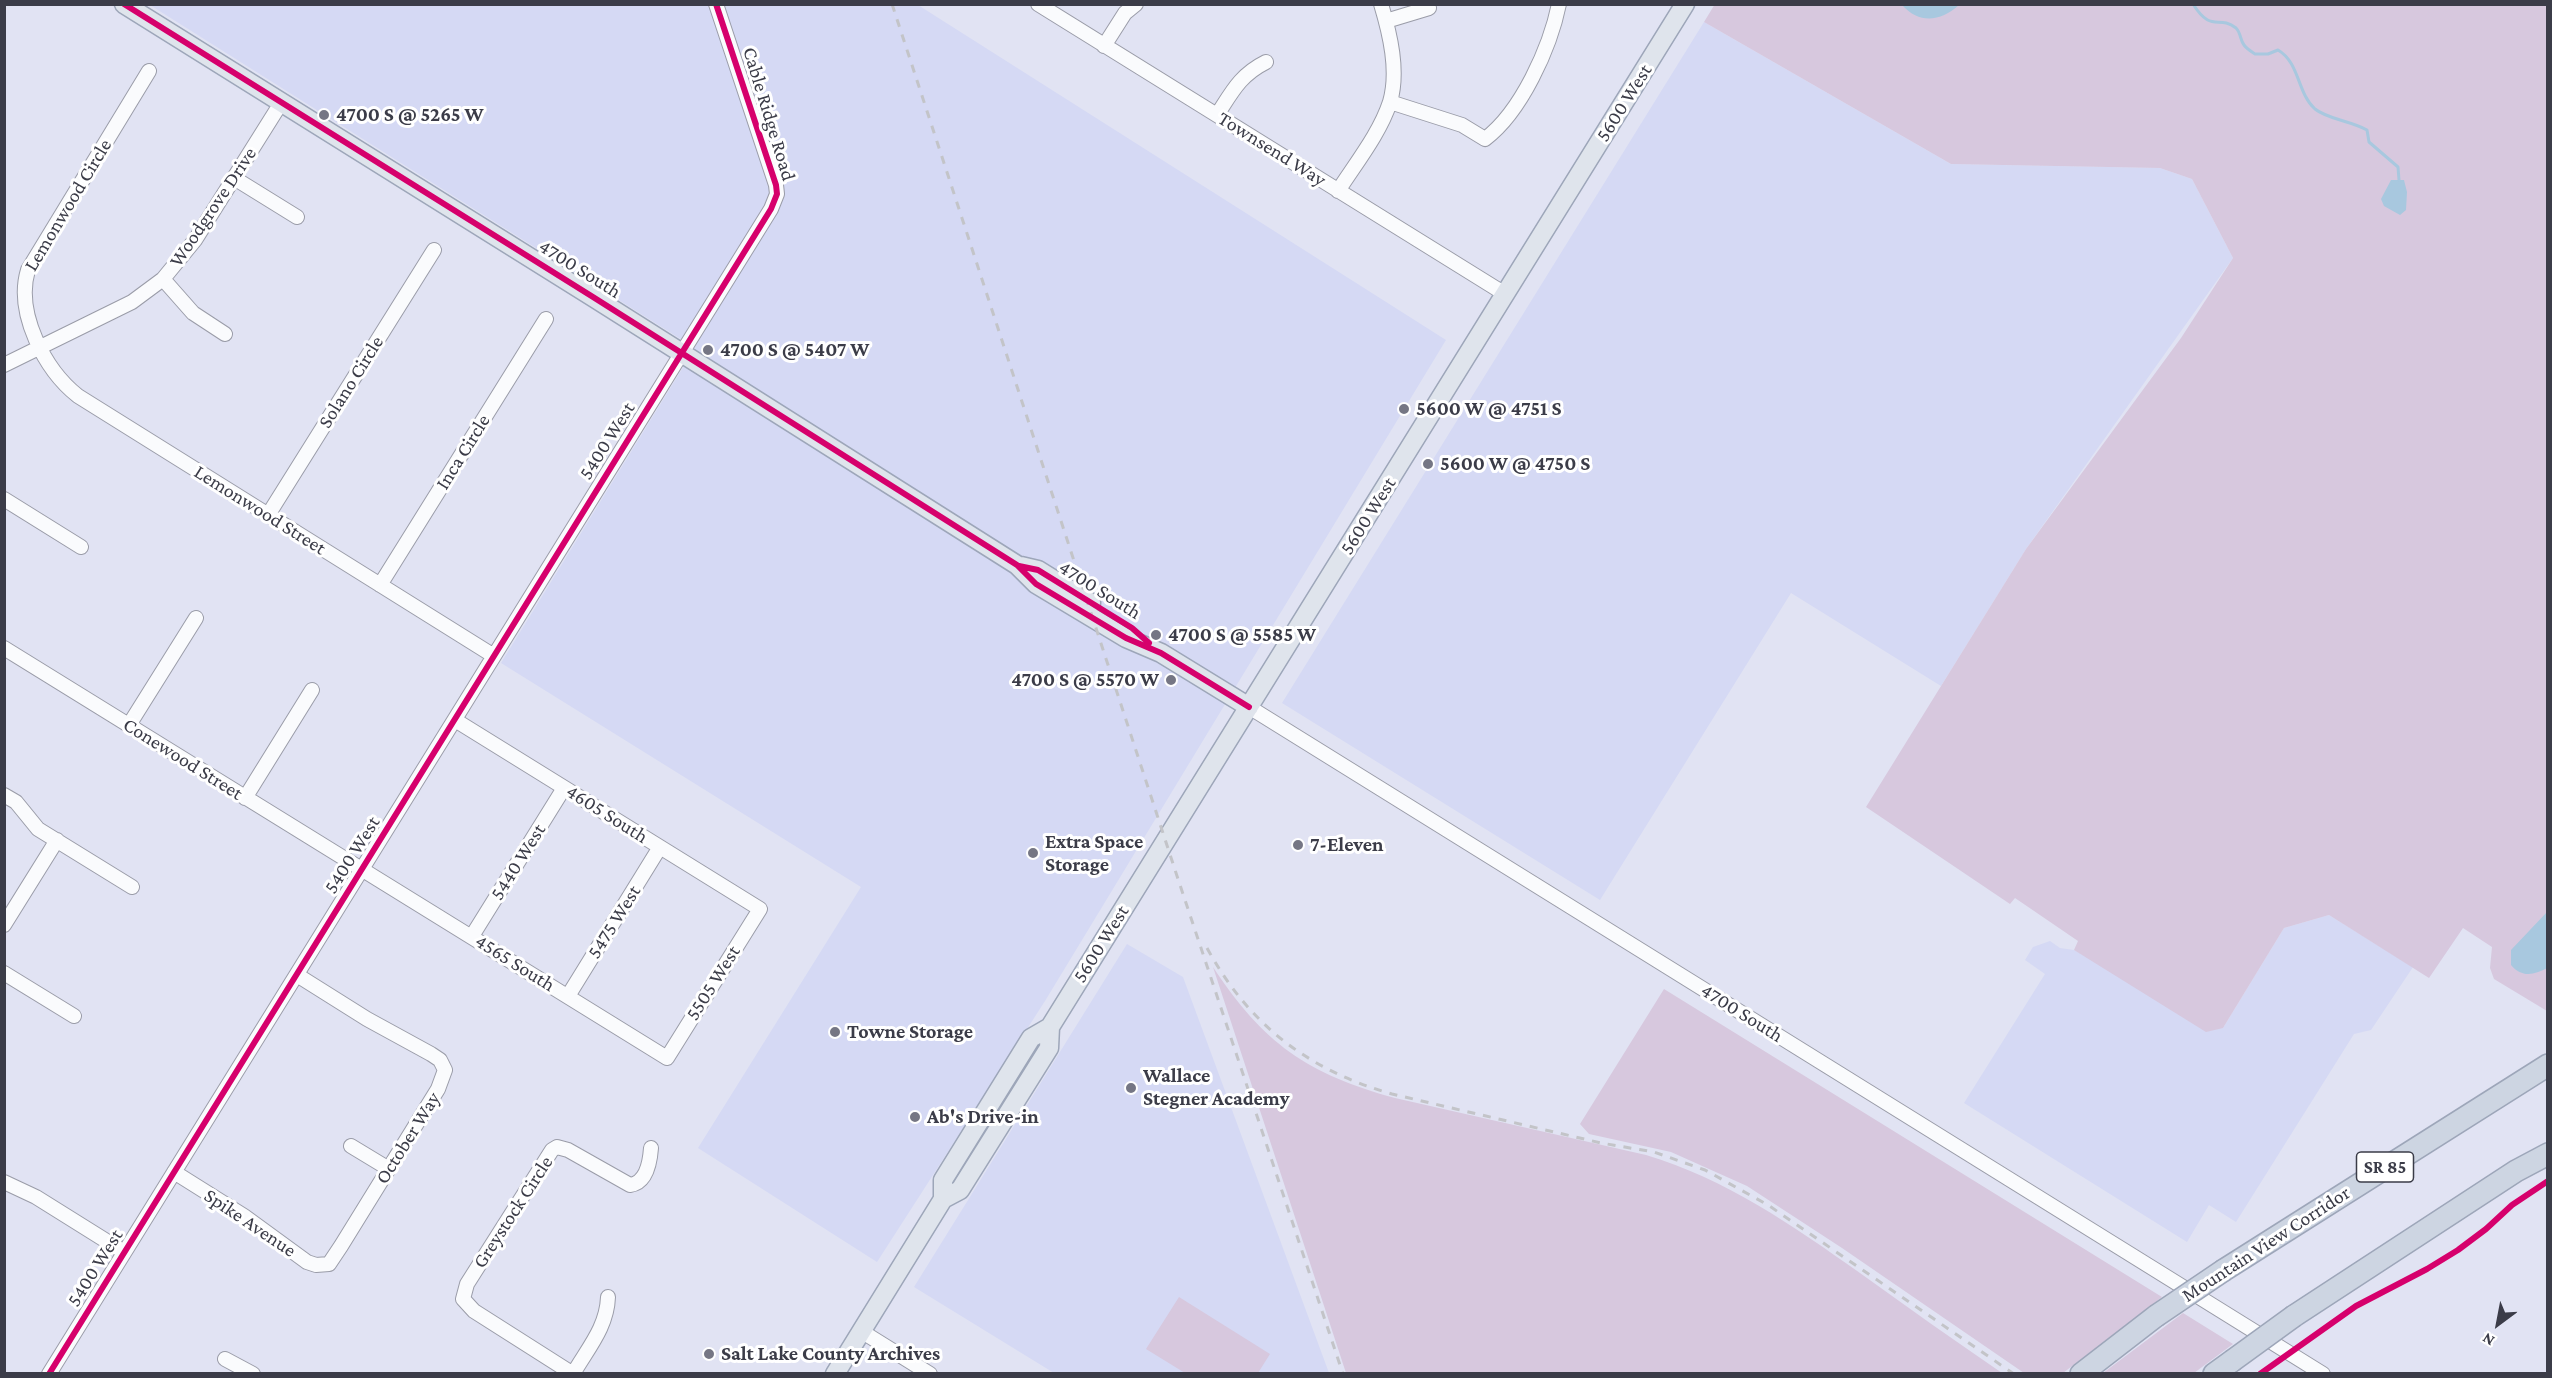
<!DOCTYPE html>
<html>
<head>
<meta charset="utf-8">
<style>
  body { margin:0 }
  #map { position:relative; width:2552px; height:1378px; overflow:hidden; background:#e1e3f3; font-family:"Crimson Pro",serif }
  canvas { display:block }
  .frame { position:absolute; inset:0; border:6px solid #3b3c48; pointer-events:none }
  .north { position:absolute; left:2468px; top:1294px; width:60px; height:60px; -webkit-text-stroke:4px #fff; paint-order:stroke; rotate:212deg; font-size:16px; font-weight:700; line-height:24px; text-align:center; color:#3b3c48 }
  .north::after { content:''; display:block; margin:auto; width:21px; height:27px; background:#3b3c48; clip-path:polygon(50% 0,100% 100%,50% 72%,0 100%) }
</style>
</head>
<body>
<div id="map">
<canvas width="2552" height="1378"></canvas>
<div class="frame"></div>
<div class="north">N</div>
</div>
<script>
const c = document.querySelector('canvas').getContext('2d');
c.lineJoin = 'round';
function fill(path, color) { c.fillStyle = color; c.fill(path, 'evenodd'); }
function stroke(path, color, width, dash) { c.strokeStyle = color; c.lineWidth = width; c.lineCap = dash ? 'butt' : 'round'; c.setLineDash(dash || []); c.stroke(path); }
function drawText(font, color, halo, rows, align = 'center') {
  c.font = font + ' "Crimson Pro",serif'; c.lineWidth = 6; c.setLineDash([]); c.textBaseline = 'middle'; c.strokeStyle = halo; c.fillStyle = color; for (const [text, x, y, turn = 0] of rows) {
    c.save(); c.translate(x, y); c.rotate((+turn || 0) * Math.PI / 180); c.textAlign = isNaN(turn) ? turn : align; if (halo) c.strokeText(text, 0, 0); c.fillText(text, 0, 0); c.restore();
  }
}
fill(new Path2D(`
  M 150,5 L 918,5 L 1446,340 L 1045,1001 L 877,1262 L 698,1148 L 861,887 L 501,663 L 695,348 Z
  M 1704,22 L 1951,164 L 2160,168 L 2192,179 L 2233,258 L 2026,549 L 1941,686 L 1791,593 L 1600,900 L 1282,703 Z
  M 2329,915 L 2413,967 L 2371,1030 L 2354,1034 L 2236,1222 L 2209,1205 L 2187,1242 L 1964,1103 L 2045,974 L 2025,960 L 2033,947 L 2050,941 L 2060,948 L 2074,950 L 2223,1028 L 2284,928 Z
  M 1127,944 L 1183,977 L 1329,1373 L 1054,1373 L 914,1287 Z`), '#d5d9f4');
fill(new Path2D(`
  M 1715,4 L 2547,5 L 2547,1011 L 2494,979 L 2490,968 L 2492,947 L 2463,928 L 2429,978 L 2329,915 L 2284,928 L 2223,1028 L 2206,1032 L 2074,950 L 2078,941 L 2015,898 L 2010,904 L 1866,807 L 2026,549 L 2181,338 L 2233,258 L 2192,179 L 2160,168 L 1951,164 L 1704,22 Z
  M 1213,967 C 1263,1043 1307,1074 1395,1098 L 1646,1155 C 1726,1179 1792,1225 1860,1273 C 1907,1307 1954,1340 2002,1373 L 1346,1373 Z
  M 1664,989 L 2162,1297 L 2063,1373 L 2024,1373 L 1842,1248 L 1747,1186 L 1671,1152 L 1589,1134 L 1580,1124 Z
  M 1179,1297 L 1270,1354 L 1258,1373 L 1185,1373 L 1146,1349 Z
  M 2183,1313 L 2233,1344 L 2194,1373 L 2103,1373 Z`), '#d7c8de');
fill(new Path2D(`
  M 1902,5 L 1959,5 C 1941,21 1920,25 1902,5 Z
  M 2391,180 L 2404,180 L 2407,192 L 2406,210 L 2400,215 L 2384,206 L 2381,199 Z
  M 2547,912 L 2547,968 C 2534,975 2522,978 2511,965 L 2511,950 Z`), '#a8c8df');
stroke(new Path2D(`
  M 2193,4 C 2212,34 2218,14 2236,28 C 2241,33 2240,40 2244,45 C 2247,49 2252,52 2255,54 L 2268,54 L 2278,50 C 2300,63 2297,93 2315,109 C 2327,119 2351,121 2367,130 L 2369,142 L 2398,167 L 2399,180`), '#a8c8df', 3);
const minor = new Path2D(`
  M 1038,4 L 1505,294
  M 1386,21 L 1429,8
  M 1104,46 L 1125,13 L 1136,4
  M 149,71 L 28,270 C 15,313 45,370 78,396 L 494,656
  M 1390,102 L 1462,125 L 1485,139 C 1521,112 1550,48 1559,4
  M 1217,115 C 1232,92 1240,75 1266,62
  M 234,178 L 297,217
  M 1338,191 C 1356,163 1380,133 1390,102 C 1399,71 1390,34 1381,4
  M 163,279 L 193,313 L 225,334
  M 4,365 L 132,302 L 163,279 L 195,240 L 281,103
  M 4,499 L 81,547
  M 268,515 L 434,250
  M 380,585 L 546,319
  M 4,648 L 667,1058 L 760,909 L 455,720
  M 1249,707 L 2323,1374
  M 129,725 L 196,618
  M 4,795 L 16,802 L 38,829 L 132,887
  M 245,798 L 312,690
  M 4,925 L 57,840
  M 472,936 L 564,788
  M 4,973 L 74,1016
  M 568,996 L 660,847
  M 351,1146 L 389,1169
  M 174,1172 L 244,1216 L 307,1262 L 316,1265 L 329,1264 L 341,1246 L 438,1089 L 445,1070 L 440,1060 L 431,1054 L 367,1019 L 297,975
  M 4,1182 L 36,1197 L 124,1252
  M 608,1297 C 607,1327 588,1348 573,1374 L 474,1311 L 463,1299 L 467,1284 L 552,1150 L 557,1147 L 568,1150 L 630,1185 C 646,1183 650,1162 651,1148
  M 861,1331 L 930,1374
  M 225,1359 L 253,1374
  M 49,1374 L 771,209 L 777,194 L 776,185 L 716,4`);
const major = new Path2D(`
  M 124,4 L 593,297 L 1017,565 L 1036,584 L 1126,638 L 1161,653 L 1249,707
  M 1021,566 L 1038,570 L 1091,603
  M 943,1199 L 943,1180 L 1031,1038 L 1050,1027 L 1685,4
  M 835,1374 L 943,1199 L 960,1190 L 1049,1048 L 1050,1027`);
const highway = new Path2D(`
  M 2224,1270 L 2548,1065
  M 2294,1316 L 2516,1171 L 2548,1154
  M 2081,1374 L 2156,1316
  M 2214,1374 L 2232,1361`);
stroke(minor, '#9a9ca8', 16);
stroke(major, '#9da6b9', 21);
stroke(highway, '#9da6b9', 24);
stroke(minor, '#fafbfd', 14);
stroke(major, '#dfe4ec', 18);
stroke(highway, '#cdd5e2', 21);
stroke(new Path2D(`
  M 892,4 L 1178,879 L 1343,1374
  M 1207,948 C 1249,1025 1308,1070 1392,1094 L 1601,1143 L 1654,1152 L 1705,1170 L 1768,1205 L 2014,1374`), '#c3c4c8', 3, [8, 8]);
const highwayBridge = new Path2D(`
  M 2156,1316 L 2224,1270
  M 2232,1361 L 2294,1316`);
stroke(highwayBridge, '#9da6b9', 24, []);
stroke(highwayBridge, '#cdd5e2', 21);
stroke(new Path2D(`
  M 124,4 L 593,297 L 1017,565 L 1036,584 L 1126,638 L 1161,653 L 1249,707
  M 1019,566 L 1038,570 L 1132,628 L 1149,643
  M 49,1374 L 771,209 L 777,194 L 776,185 L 716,4
  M 2260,1374 L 2356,1306 L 2427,1269 L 2458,1250 L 2486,1229 L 2512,1205 L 2548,1181`), '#d6006c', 6);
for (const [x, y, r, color] of [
  [324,115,6,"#757684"],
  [708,350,6,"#757684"],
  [1404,409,6,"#757684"],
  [1428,464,6,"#757684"],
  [1156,635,6,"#757684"],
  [1171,680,6,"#757684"],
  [1298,845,6,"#757684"],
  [1033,853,6,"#757684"],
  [835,1032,6,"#757684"],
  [1131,1088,6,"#757684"],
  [915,1117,6,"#757684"],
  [709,1354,6,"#757684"]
]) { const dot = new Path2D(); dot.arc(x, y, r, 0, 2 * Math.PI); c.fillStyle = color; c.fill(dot); stroke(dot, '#fff', 2); }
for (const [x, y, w] of [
  [2385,1167,57]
]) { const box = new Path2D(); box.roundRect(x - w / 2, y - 15, w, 30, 4.5); c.fillStyle = '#fff'; c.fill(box); stroke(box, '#3b3c48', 1.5); }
drawText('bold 18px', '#3b3c48', null, [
  ["SR 85",2385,1167]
]);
drawText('20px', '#3b3c48', '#fff', [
  ["5600 West",1624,103,-58],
  ["Cable Ridge Road",769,114,73],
  ["Townsend Way",1272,149,32],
  ["Lemonwood Circle",68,205,-59],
  ["Woodgrove Drive",213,207,-56],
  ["4700 South",580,269,32],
  ["Solano Circle",351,382,-58],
  ["5400 West",607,441,-58],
  ["Inca Circle",463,452,-58],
  ["Lemonwood Street",260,510,32],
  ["5600 West",1368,516,-58],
  ["4700 South",1100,590,32],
  ["Conewood Street",183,759,32],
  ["4605 South",607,814,32],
  ["5400 West",352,855,-58],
  ["5440 West",518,862,-58],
  ["5475 West",614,922,-58],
  ["5600 West",1101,944,-58],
  ["4565 South",515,963,32],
  ["5505 West",713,983,-58],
  ["4700 South",1742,1013,32],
  ["October Way",408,1138,-58],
  ["Greystock Circle",513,1212,-57],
  ["Spike Avenue",250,1223,34],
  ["Mountain View Corridor",2266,1244,-33],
  ["5400 West",95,1268,-58]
]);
drawText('bold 20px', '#3b3c48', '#fff', [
  ["4700 S @ 5265 W",336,115],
  ["4700 S @ 5407 W",720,350],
  ["5600 W @ 4751 S",1416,409],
  ["5600 W @ 4750 S",1440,464],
  ["4700 S @ 5585 W",1168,635],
  ["4700 S @ 5570 W",1159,680,"right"],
  ["Extra Space",1045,842],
  ["Storage",1045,865],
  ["7-Eleven",1310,845],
  ["Towne Storage",847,1032],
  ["Wallace",1143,1076],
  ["Stegner Academy",1143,1099],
  ["Ab's Drive-in",927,1117],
  ["Salt Lake County Archives",721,1354]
], 'left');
</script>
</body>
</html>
